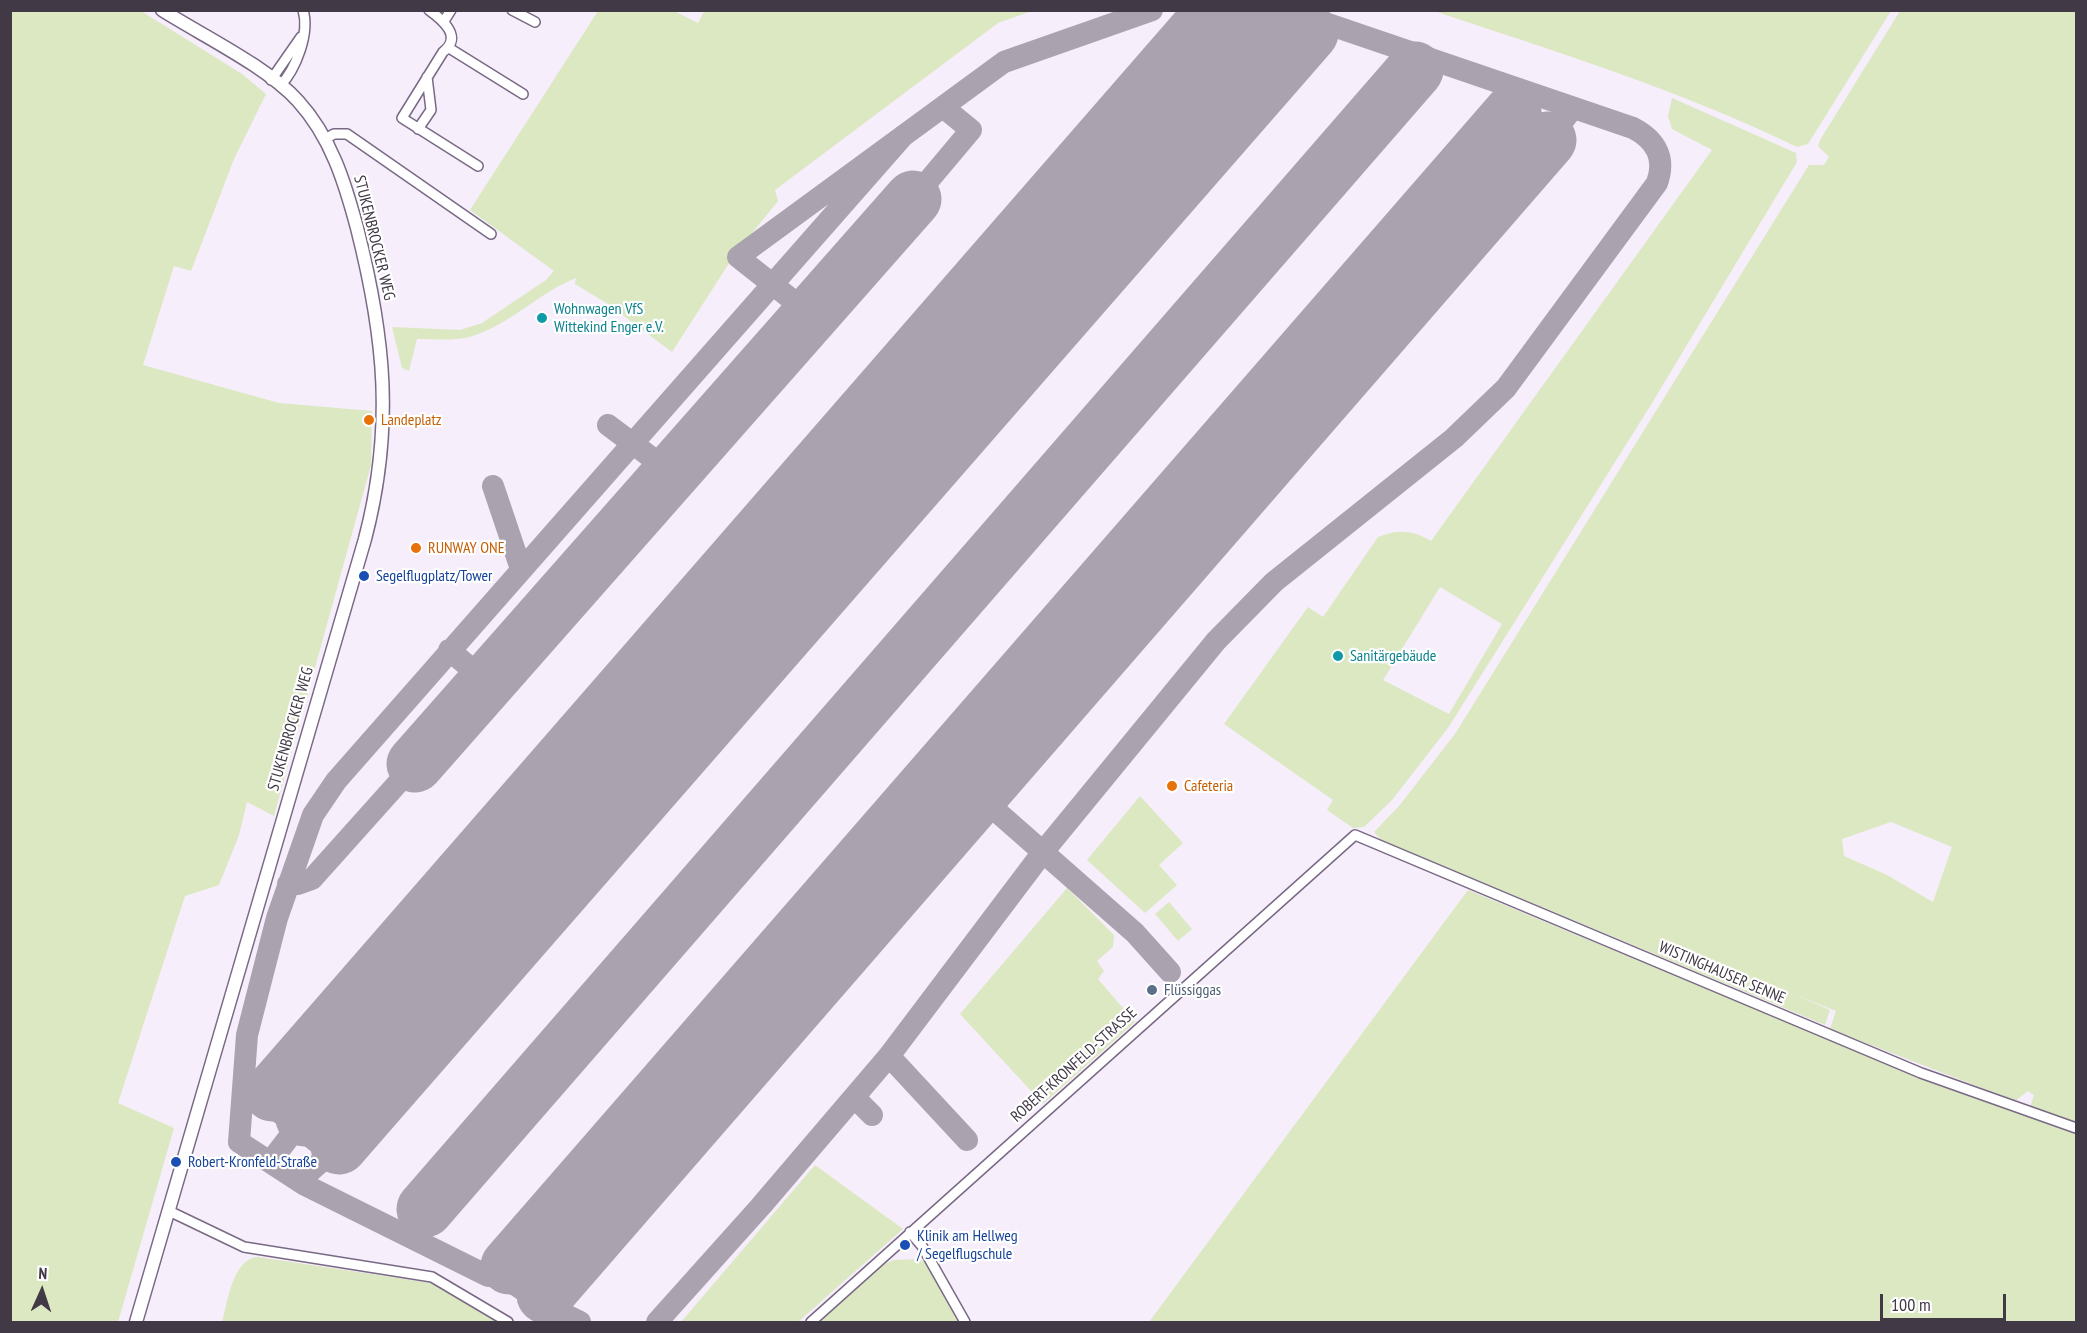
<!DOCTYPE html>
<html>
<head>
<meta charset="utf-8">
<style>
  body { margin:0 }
  #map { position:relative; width:2087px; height:1333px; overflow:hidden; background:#f6eefb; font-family:"PT Sans Narrow",sans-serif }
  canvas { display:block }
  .frame { position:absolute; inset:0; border:12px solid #413946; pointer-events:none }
  .north { position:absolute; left:12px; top:1261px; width:60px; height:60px; -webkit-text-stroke:4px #fff; paint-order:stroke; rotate:3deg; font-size:16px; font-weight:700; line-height:24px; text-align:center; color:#413946 }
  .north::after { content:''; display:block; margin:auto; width:21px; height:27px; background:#413946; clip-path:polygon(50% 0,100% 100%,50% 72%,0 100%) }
  .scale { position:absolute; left:1880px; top:1294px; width:126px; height:27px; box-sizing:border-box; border:3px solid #413946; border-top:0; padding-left:8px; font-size:18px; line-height:21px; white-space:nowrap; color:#413946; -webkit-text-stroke:4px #fff; paint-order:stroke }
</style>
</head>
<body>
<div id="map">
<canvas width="2087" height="1333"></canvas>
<div class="frame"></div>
<div class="north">N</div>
<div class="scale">100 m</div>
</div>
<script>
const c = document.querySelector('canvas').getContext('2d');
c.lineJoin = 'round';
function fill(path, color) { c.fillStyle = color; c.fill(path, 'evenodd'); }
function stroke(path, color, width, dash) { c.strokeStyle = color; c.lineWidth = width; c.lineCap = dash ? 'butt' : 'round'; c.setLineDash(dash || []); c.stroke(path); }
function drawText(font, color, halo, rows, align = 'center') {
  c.font = font + ' "PT Sans Narrow",sans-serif'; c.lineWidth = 4.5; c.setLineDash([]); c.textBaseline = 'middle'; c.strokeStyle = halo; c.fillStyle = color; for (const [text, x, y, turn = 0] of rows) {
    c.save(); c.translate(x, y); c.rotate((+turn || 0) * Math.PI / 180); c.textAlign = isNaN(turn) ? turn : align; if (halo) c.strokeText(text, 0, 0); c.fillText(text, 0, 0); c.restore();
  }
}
fill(new Path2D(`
  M 705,10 L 1032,11 L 998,23 L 775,190 L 778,201 L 735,254 L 672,352 L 608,304 L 575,284 L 576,278 C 538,293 509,326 469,337 C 453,341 433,339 417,339 L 409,371 L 402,368 L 392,327 L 460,330 L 482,323 L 546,280 L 554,271 L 470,210 L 598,11 L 674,11 L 698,23 Z
  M 10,11 L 141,11 L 242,74 L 266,94 L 234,159 L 191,271 L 174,266 L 143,365 L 279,403 L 372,411 L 371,465 L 274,816 L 247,802 L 239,835 L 219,885 L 185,896 L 118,1103 L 174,1128 L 118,1322 L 11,1322 Z
  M 1434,11 L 1891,11 L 1808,144 L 1797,147 C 1680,90 1557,52 1434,11 Z
  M 1900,11 L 2076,11 L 2076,1124 L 2030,1107 L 2034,1095 L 2028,1091 L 2015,1101 L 1830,1029 L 1836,1011 L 1796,995 L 1830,1010 L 1825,1025 L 1381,840 L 1374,832 L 1399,806 L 1455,734 L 1809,165 L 1824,165 L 1829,157 L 1818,146 L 1820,140 ZM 1891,822 L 1952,847 L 1933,902 L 1887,875 L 1844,856 L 1842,839 Z
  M 1672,98 L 1796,153 L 1797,162 L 1649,408 L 1448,728 L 1392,800 L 1364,827 L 1353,828 L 1327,810 L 1333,800 L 1224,724 L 1308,607 L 1323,617 L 1378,537 C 1399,529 1412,530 1431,541 L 1712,150 L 1672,129 L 1668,116 ZM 1440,587 L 1502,624 L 1449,714 L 1383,680 Z
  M 1140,796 L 1183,843 L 1159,865 L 1177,885 L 1145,913 L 1087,860 Z
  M 1067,888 L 1114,935 L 1113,947 L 1097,961 L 1104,971 L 1098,979 L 1135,1022 L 1043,1104 L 960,1014 Z
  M 1468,890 L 1823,1037 L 2076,1133 L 2076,1322 L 1149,1322 Z
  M 1169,902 L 1192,929 L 1178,941 L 1155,914 Z
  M 815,1165 L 903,1229 L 798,1322 L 681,1322 Z
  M 258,1257 L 431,1283 L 496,1322 L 222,1322 C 228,1302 232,1259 258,1257 Z
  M 918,1259 L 928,1264 L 960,1322 L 817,1322 L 879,1266 L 894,1260 Z`), '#dbe8c2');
stroke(new Path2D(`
  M 1513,112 L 1528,92
  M 1548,140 L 1573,108
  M 1070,176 L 1138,230
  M 913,199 L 971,130 L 943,107
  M 810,314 L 738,257 L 1004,62 L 1152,10
  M 1300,357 L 1335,385
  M 608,425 L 672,473
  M 493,486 L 521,569
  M 449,650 L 487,682
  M 978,795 L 1135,933 L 1170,972
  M 288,884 L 298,884 L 312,879 L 415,764
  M 723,1020 L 757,1050
  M 889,1056 L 967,1140
  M 243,1097 L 265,1101 L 331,1153
  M 854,1097 L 872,1115
  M 270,1162 L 304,1118
  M 299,1181 L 339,1146
  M 580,1322 L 545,1305 L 501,1275 L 488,1276 L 305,1185 L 239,1142 L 247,1035 L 277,918 L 313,815 L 336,781 L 903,136
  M 657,1322 L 761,1206 L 889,1056 L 1043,852 L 1216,641 L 1274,582 L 1454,438 L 1506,388 L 1657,183 C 1666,158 1656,140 1633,128 L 1287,10`), '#aaa2ae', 22);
stroke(new Path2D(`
  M 415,764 L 913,199
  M 272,1093 L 1215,10
  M 304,1118 L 1268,14
  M 339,1146 L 1310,33
  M 425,1209 L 1415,70
  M 509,1266 L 1513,112
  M 545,1295 L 1548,140`), '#aaa2ae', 57);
const minor = new Path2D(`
  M 429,10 C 443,20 463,37 443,52 L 402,118 L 478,166
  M 512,10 L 535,22
  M 444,21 L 451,10
  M 449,48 L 523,94
  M 271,80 L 301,37
  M 280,86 C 296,69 310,33 303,10
  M 418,129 L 431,110 L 427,77
  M 325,139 L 334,134 L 347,134 L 491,234
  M 169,1211 L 244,1247 L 432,1277 L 508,1322
  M 910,1232 L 922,1246 L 965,1322
  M 811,1322 L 1355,835 L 1921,1073 L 2076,1128`);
const tertiary = new Path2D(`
  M 136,1322 L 365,539 C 394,428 385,338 357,228 C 345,183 331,137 298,101 C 266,66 203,36 162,10`);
stroke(minor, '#796985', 12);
stroke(tertiary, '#796985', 15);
stroke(minor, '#fff', 9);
stroke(tertiary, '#fff', 12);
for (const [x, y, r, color] of [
  [542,318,6,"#0f9aa8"],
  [369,420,6,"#e8710a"],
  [416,548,6,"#e8710a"],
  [364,576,6,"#1a4fb4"],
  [1338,656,6,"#0f9aa8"],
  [1172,786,6,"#e8710a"],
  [1152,990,6,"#5c6f8a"],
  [176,1162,6,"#1a4fb4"],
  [905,1245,6,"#1a4fb4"]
]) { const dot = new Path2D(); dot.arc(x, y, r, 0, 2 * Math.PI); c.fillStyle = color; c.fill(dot); stroke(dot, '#fff', 2); }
drawText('16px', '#413946', '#fff', [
  ["STUKENBROCKER WEG",374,238,76],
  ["STUKENBROCKER WEG",291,729,-74],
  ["WISTINGHAUSER SENNE",1722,973,23],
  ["ROBERT-KRONFELD-STRASSE",1074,1065,-42]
]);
drawText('16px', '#0d838f', '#fff', [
  ["Wohnwagen VfS",554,309],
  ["Wittekind Enger e.V.",554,327],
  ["Sanitärgebäude",1350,656]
], 'left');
drawText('16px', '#c56008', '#fff', [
  ["Landeplatz",381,420],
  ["RUNWAY ONE",428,548],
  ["Cafeteria",1184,786]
], 'left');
drawText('16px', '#164399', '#fff', [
  ["Segelflugplatz/Tower",376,576],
  ["Robert-Kronfeld-Straße",188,1162],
  ["Klinik am Hellweg",917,1236],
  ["/ Segelflugschule",917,1254]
], 'left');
drawText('16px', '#4e5e75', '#fff', [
  ["Flüssiggas",1164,990]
], 'left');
</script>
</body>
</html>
